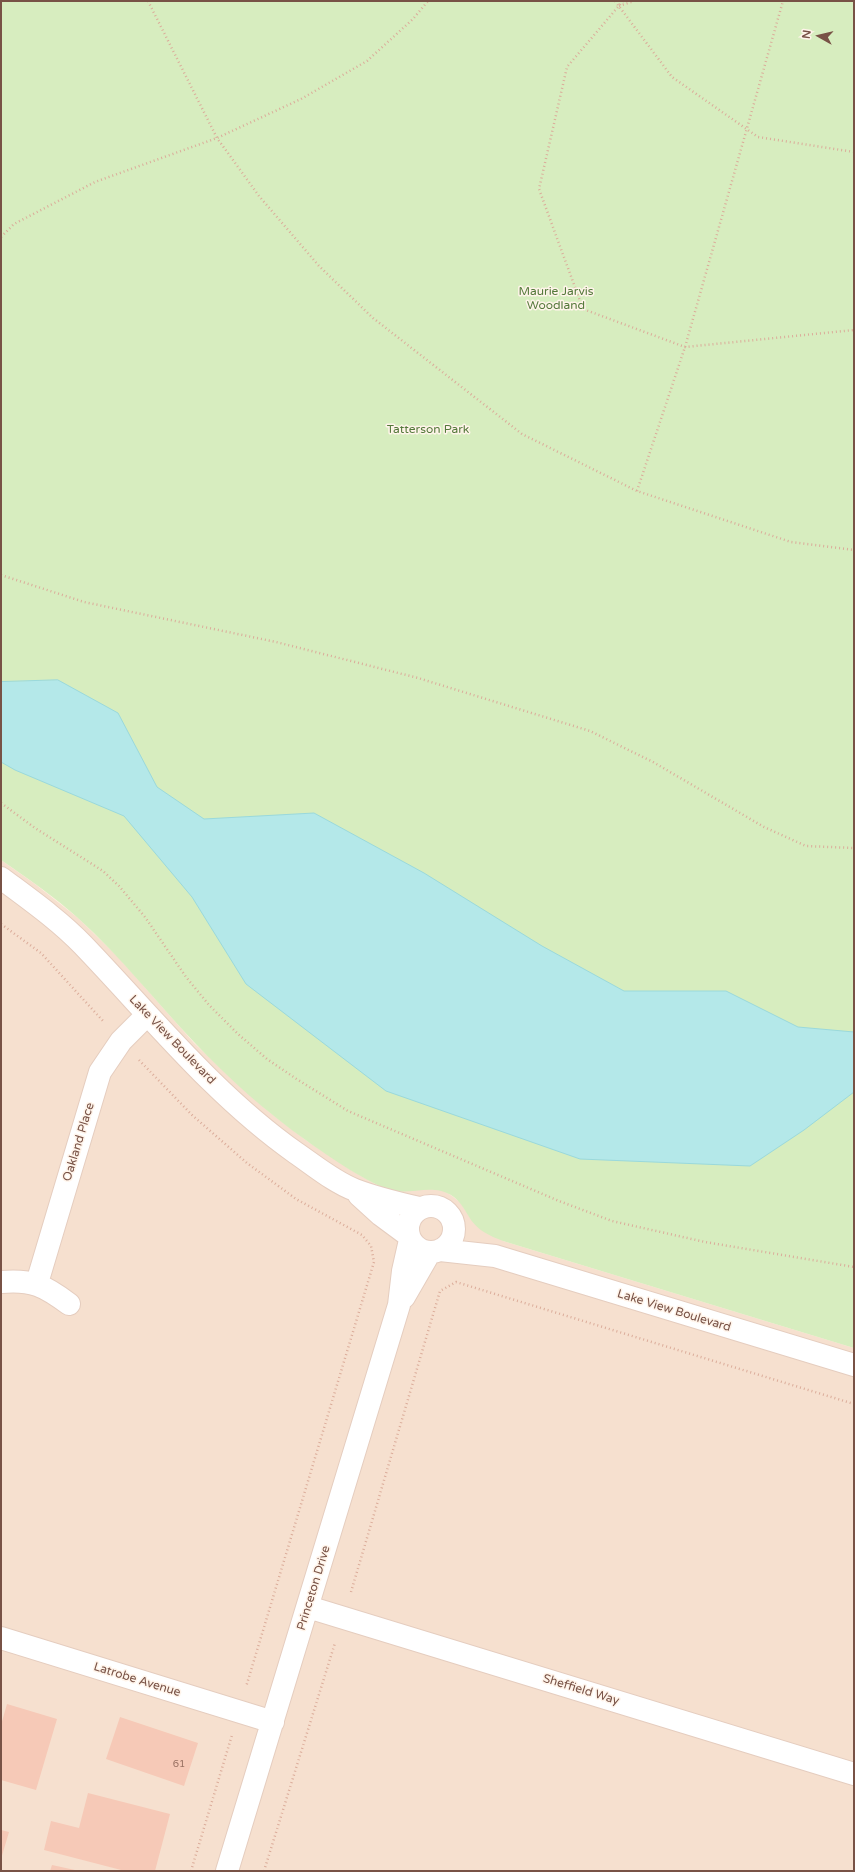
<!DOCTYPE html>
<html>
<head>
<meta charset="utf-8">
<style>
  body { margin:0 }
  #map { position:relative; width:855px; height:1872px; overflow:hidden; background:#fef0e1; font-family:"Varela Round",sans-serif }
  canvas { display:block }
  .frame { position:absolute; inset:0; border:2px solid #785246; pointer-events:none }
  .north { position:absolute; left:799px; top:16px; width:40px; height:40px; -webkit-text-stroke:3px #fff4ea; paint-order:stroke; rotate:278deg; font-size:11px; font-weight:700; line-height:16px; text-align:center; color:#785246 }
  .north::after { content:''; display:block; margin:auto; width:14px; height:18px; background:#785246; clip-path:polygon(50% 0,100% 100%,50% 72%,0 100%) }
</style>
</head>
<body>
<div id="map">
<canvas width="855" height="1872"></canvas>
<div class="frame"></div>
<div class="north">N</div>
</div>
<script>
const c = document.querySelector('canvas').getContext('2d');
c.lineJoin = 'round';
function fill(path, color) { c.fillStyle = color; c.fill(path, 'evenodd'); }
function stroke(path, color, width, dash) { c.strokeStyle = color; c.lineWidth = width; c.lineCap = dash ? 'butt' : 'round'; c.setLineDash(dash || []); c.stroke(path); }
function drawText(font, color, halo, rows, align = 'center') {
  c.font = font + ' "Varela Round",sans-serif'; c.lineWidth = 3; c.setLineDash([]); c.textBaseline = 'middle'; c.strokeStyle = halo; c.fillStyle = color; for (const [text, x, y, turn = 0] of rows) {
    c.save(); c.translate(x, y); c.rotate((+turn || 0) * Math.PI / 180); c.textAlign = isNaN(turn) ? turn : align; if (halo) c.strokeText(text, 0, 0); c.fillText(text, 0, 0); c.restore();
  }
}
fill(new Path2D(`
  M 1,860 L 35,884 L 78,918 L 119,958 L 194,1043 L 230,1077 L 268,1111 L 307,1141 L 351,1170 L 379,1186 L 433,1189 L 444,1191 L 452,1196 L 461,1203 L 471,1219 L 503,1241 L 854,1348 L 854,1871 L 1,1871 Z`), '#f6e0cf');
fill(new Path2D(`
  M 1,1 L 854,1 L 854,1348 L 503,1241 C 490,1236 479,1231 471,1220 C 465,1211 461,1201 451,1195 C 432,1184 414,1194 394,1191 C 373,1187 325,1154 307,1141 C 266,1112 228,1078 194,1042 C 155,1001 121,957 79,919 C 55,897 27,878 1,860 Z`), '#d7edbf');
const water = new Path2D(`
  M 58,680 L 118,713 L 157,787 L 204,819 L 314,813 L 424,873 L 542,946 L 624,991 L 726,991 L 798,1027 L 854,1032 L 854,1092 L 804,1130 L 750,1166 L 580,1159 L 386,1091 L 246,984 L 192,897 L 124,816 L 15,770 L 1,762 L 1,682 Z`);
fill(water, '#b4e8e9');
stroke(water, '#9ad9dc', 1);
fill(new Path2D(`
  M 7,1704 L 57,1719 L 36,1790 L 1,1780 L 1,1725 Z
  M 120,1717 L 198,1743 L 184,1786 L 106,1759 Z
  M 88,1793 L 170,1814 L 155,1871 L 125,1871 L 44,1850 L 51,1821 L 79,1828 Z
  M 1,1830 L 9,1832 L 1,1859 Z
  M 52,1865 L 75,1870 L 75,1871 L 50,1871 Z`), '#f6c9b7');
const minor = new Path2D(`
  M 1,878 C 29,899 59,920 83,945 C 152,1017 214,1095 296,1153 C 315,1166 334,1182 355,1190 C 376,1198 397,1203 419,1208
  M 359,1195 L 381,1215 L 408,1235
  M408 1229a23 23 0 1 1 46 0a23 23 0 1 1-46 0Z
  M 440,1250 L 495,1256 L 854,1365
  M 1,1282 C 32,1279 45,1286 69,1304
  M 37,1283 L 100,1072 L 121,1041 L 147,1015
  M 404,1297 L 430,1252
  M 308,1607 L 854,1774
  M 1,1638 L 273,1722
  M 227,1871 L 399,1305 L 403,1271 L 410,1240`);
stroke(minor, '#e5cdbf', 24);
stroke(new Path2D(`
  M 148,1 L 217,138 L 259,196 L 319,266 L 373,318 L 522,434 L 637,491 L 791,542 L 854,550
  M 615,1 L 672,77 L 758,137 L 854,152
  M 623,1 L 567,67 L 539,189 L 583,309 L 685,347 L 854,330
  M 619,6 L 634,1
  M 1,237 L 14,224 L 95,182 L 217,138 L 301,99 L 367,61 L 413,19 L 428,1
  M 637,491 L 685,347 L 783,1
  M 1,575 L 84,602 L 276,642 L 418,678 L 590,731 L 653,762 L 764,827 L 806,846 L 854,848
  M 1,803 L 35,828 L 103,871 L 119,886 L 145,917 L 186,977 L 209,1005 L 238,1034 L 267,1059 L 295,1078 L 348,1111 L 559,1201 L 612,1221 L 705,1242 L 854,1267
  M 1,924 L 41,953 L 103,1021
  M 139,1060 L 192,1115 L 247,1163 L 296,1199 L 362,1235 L 371,1246 L 374,1262 L 246,1687
  M 351,1592 L 440,1291 L 456,1282 L 854,1404
  M 191,1871 L 232,1735
  M 264,1871 L 335,1643`), '#dbac9a', 2.5, [1, 3]);
stroke(minor, '#fff', 22);
drawText('10px', '#987062', null, [
  ["61",179,1764]
]);
drawText('12px', '#54793a', '#fff4ea', [
  ["Maurie Jarvis",556,292],
  ["Woodland",556,306],
  ["Tatterson Park",428,430]
]);
drawText('12px', '#785246', '#fff4ea', [
  ["Lake View Boulevard",172,1040,46],
  ["Oakland Place",79,1142,-73],
  ["Lake View Boulevard",674,1311,17],
  ["Princeton Drive",314,1588,-73],
  ["Latrobe Avenue",137,1680,17],
  ["Sheffield Way",581,1690,17]
]);
</script>
</body>
</html>
